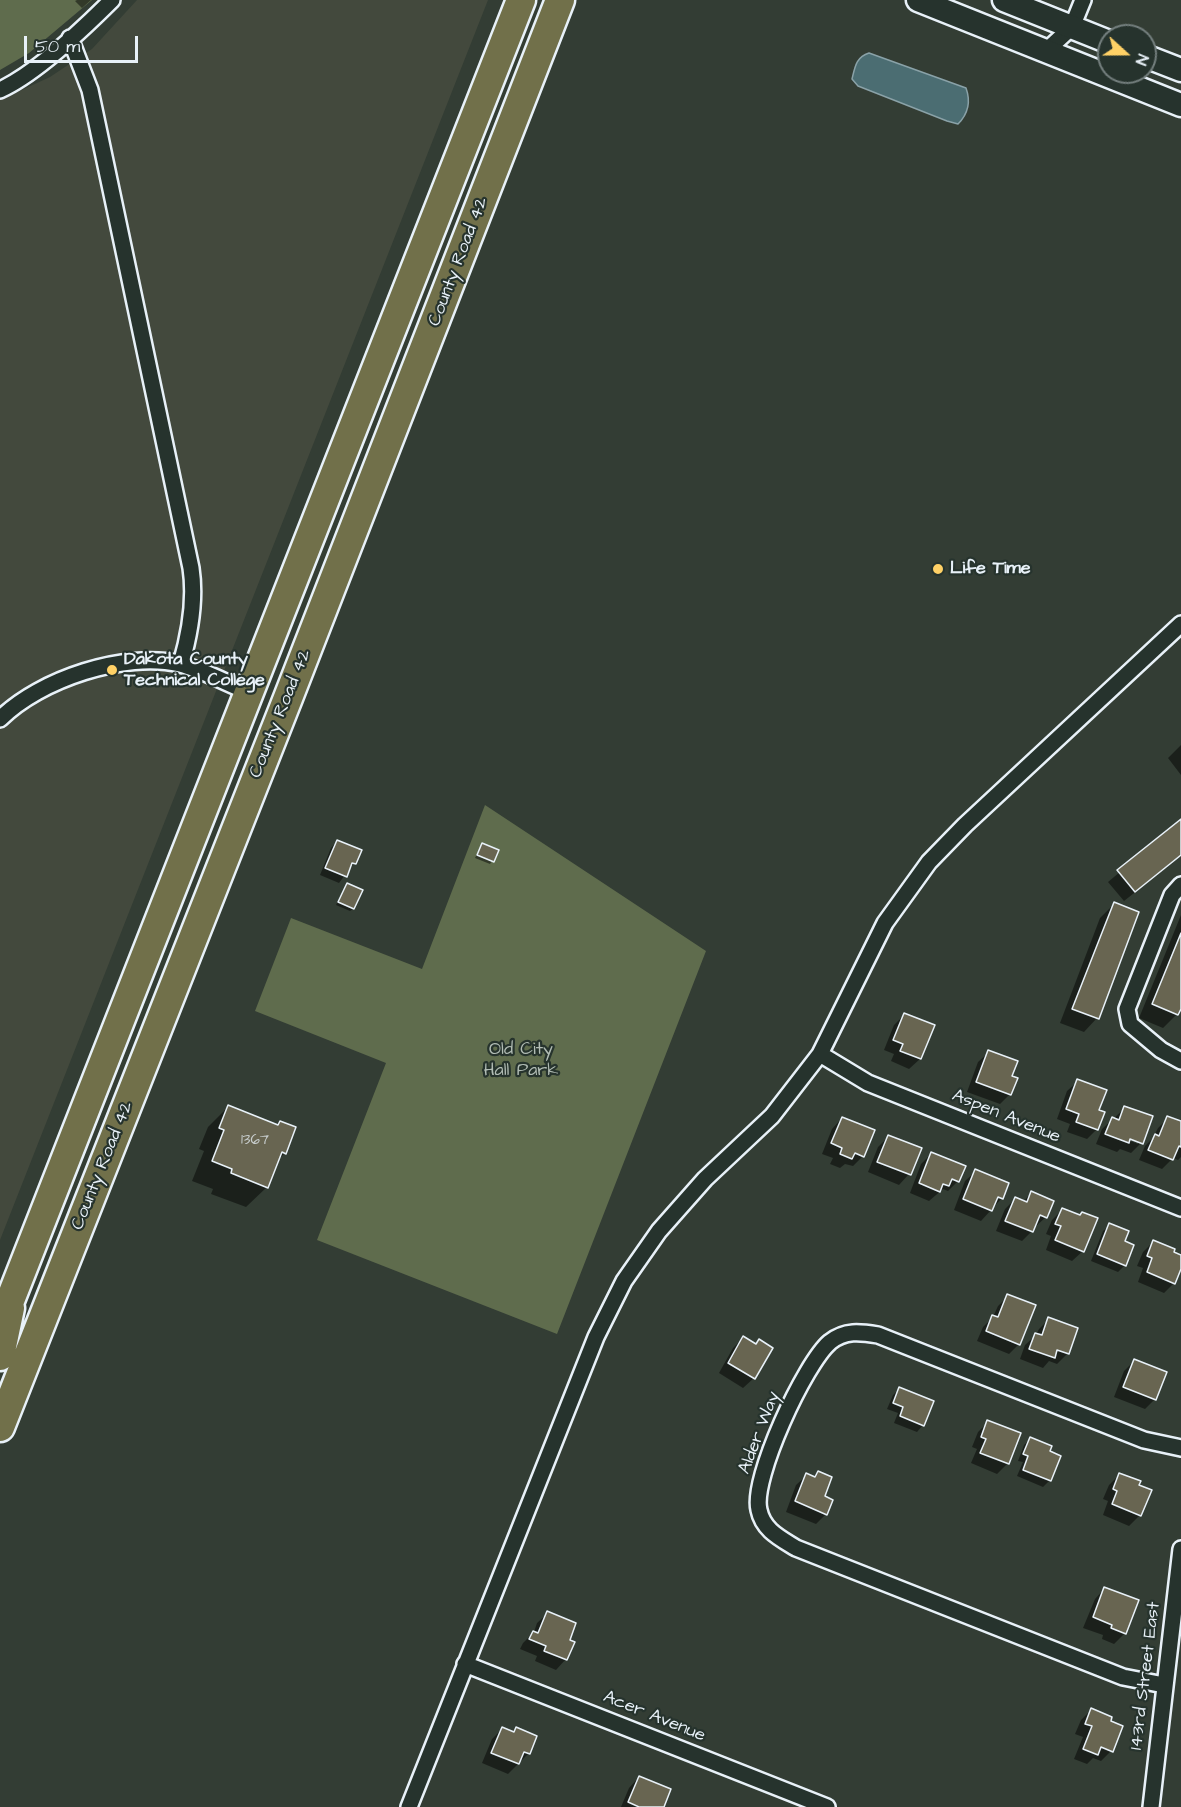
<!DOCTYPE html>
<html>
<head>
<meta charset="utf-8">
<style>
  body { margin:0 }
  #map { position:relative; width:1181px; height:1807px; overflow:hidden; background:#333d34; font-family:"Architects Daughter",sans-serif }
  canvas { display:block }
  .north { position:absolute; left:1097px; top:24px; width:60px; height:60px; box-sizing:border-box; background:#26332d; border:2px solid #747f7e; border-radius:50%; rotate:111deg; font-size:16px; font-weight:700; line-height:24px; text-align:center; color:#e8f1f8 }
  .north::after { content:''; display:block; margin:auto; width:21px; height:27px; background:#ffd166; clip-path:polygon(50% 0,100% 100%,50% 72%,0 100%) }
  .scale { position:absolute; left:24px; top:36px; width:114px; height:27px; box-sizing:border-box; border:3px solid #e8f1f8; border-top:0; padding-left:8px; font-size:18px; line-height:21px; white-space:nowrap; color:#e8f1f8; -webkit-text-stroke:4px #26332d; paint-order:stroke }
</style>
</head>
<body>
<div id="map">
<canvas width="1181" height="1807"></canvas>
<div class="north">N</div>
<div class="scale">50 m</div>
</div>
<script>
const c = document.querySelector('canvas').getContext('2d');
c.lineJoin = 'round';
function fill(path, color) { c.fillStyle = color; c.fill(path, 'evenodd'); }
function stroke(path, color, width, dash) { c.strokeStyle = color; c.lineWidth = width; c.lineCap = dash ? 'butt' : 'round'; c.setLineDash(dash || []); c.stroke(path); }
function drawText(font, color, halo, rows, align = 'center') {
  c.font = font + ' "Architects Daughter",sans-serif'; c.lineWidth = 4.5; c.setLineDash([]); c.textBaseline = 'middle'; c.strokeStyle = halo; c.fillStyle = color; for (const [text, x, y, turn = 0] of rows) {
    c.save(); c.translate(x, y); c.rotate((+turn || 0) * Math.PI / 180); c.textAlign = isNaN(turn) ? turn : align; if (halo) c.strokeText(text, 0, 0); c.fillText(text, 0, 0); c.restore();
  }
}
fill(new Path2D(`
  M 137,0 L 488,0 L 0,1240 L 0,100 L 50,77 L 92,49 Z`), '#43493d');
fill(new Path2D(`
  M 0,0 L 92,0 L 29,53 L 0,70 Z
  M 485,805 L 706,951 L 557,1334 L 317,1240 L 386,1063 L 255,1011 L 291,918 L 422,969 Z`), '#5f6c4d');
const water = new Path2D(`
  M 869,53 L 966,88 C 971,102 968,114 958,124 L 947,121 L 858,86 L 852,79 C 855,67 856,57 869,53 Z`);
fill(water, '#4b6d72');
stroke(water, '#8aa2a8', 1.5);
fill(new Path2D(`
  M 77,0 L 91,0 L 82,8 L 75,1 Z
  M 1181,745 L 1181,775 L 1168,758 Z
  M 1181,821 L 1181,856 L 1124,901 L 1108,882 Z
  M 337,841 L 354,863 L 339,883 L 320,875 L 331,848 Z
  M 482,844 L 492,861 L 490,864 L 475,858 Z
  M 347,884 L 353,909 L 350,911 L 336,905 Z
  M 1114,904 L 1097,1018 L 1084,1032 L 1060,1023 L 1100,918 Z
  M 1181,915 L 1181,1005 L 1177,1014 L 1163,1028 L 1139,1018 Z
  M 904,1015 L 933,1026 L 920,1059 L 909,1069 L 891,1061 L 894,1054 L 884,1050 L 894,1025 Z
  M 989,1052 L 1011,1077 L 1010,1094 L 1000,1104 L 967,1092 L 978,1062 Z
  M 1078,1081 L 1097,1111 L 1097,1129 L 1087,1139 L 1067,1132 L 1070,1124 L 1057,1119 L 1067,1091 Z
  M 228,1107 L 277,1126 L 280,1122 L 285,1153 L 277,1161 L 267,1187 L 246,1207 L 211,1194 L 213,1189 L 192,1181 L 204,1151 L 199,1149 L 208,1127 Z
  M 1125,1108 L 1141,1143 L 1131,1153 L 1120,1149 L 1117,1152 L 1096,1144 L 1102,1129 ZM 1124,1135 L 1138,1140 L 1138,1144 L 1123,1138 Z
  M 842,1118 L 863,1156 L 853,1166 L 845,1164 L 840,1168 L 830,1164 L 833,1158 L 822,1154 L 832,1129 Z
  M 1168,1118 L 1181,1123 L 1181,1157 L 1178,1160 L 1173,1158 L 1162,1169 L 1139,1160 L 1145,1146 L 1153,1138 L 1158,1128 Z
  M 888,1137 L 920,1149 L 909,1174 L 899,1185 L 868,1172 L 878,1147 Z
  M 931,1154 L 958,1181 L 948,1191 L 943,1189 L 929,1201 L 910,1193 L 921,1164 Z
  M 976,1171 L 1002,1198 L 981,1221 L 954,1210 L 965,1181 Z
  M 1031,1193 L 1046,1217 L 1035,1227 L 1034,1226 L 1032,1231 L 1022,1241 L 996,1231 L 1005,1209 L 1015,1199 L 1023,1202 Z
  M 1062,1210 L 1083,1251 L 1072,1261 L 1046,1250 L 1051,1236 L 1046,1234 L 1052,1220 Z
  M 1110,1225 L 1123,1242 L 1125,1265 L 1118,1272 L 1091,1261 L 1103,1231 Z
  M 1153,1242 L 1181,1256 L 1181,1265 L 1174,1283 L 1164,1293 L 1138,1282 L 1143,1268 L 1137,1266 L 1143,1252 Z
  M 1008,1296 L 1019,1344 L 1009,1354 L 977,1341 L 983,1327 L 993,1317 L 998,1306 Z
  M 1049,1319 L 1076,1329 L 1067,1354 L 1057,1364 L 1049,1361 L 1043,1368 L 1020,1359 L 1025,1345 L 1036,1335 L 1039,1329 Z
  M 743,1338 L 754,1378 L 743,1388 L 719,1373 L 733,1348 Z
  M 1134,1361 L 1155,1399 L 1145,1409 L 1114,1397 L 1124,1371 Z
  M 899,1389 L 923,1425 L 917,1432 L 894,1423 L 898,1413 L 887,1409 L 893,1395 Z
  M 988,1422 L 1019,1434 L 1007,1464 L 997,1474 L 971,1463 L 977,1449 L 972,1447 L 978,1432 Z
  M 1030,1439 L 1050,1480 L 1043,1487 L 1017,1476 L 1023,1462 L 1018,1461 L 1024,1445 Z
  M 818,1472 L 826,1514 L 816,1524 L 786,1512 L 796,1485 L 807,1475 L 813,1478 Z
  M 1120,1474 L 1140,1515 L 1129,1526 L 1103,1515 L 1108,1501 L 1103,1499 L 1109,1485 Z
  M 1105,1588 L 1125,1633 L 1114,1644 L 1102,1639 L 1103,1635 L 1083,1628 L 1095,1599 Z
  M 548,1613 L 568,1641 L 566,1659 L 556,1670 L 535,1661 L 537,1656 L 520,1649 L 523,1643 L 534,1632 L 537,1623 Z
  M 1091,1710 L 1111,1751 L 1101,1761 L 1093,1758 L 1087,1764 L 1074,1759 L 1083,1737 L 1075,1734 L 1081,1720 Z
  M 502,1729 L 513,1733 L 517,1729 L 529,1753 L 508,1774 L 482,1763 L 492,1739 Z
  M 639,1777 L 662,1807 L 621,1807 L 629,1788 Z`), '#0007');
const building = new Path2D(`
  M 1181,819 L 1181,855 L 1135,892 L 1117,870 Z
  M 337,840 L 362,850 L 356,864 L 352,863 L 347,877 L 325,868 Z
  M 482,843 L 499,850 L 494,862 L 477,855 Z
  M 347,883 L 363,890 L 354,909 L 338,902 Z
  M 1114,902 L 1139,912 L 1099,1019 L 1072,1009 Z
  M 1181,933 L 1181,1009 L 1178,1015 L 1152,1004 Z
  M 904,1013 L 935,1025 L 921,1059 L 900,1051 L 903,1044 L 893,1040 Z
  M 988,1050 L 1018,1061 L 1012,1076 L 1018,1078 L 1011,1095 L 976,1082 Z
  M 1077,1079 L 1107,1090 L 1099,1110 L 1105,1112 L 1098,1130 L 1076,1122 L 1079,1114 L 1066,1109 Z
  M 228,1105 L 278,1125 L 280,1121 L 296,1127 L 286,1154 L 282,1152 L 268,1188 L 231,1173 L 232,1169 L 212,1161 L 224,1130 L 219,1128 Z
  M 1124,1106 L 1153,1116 L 1143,1144 L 1130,1139 L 1129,1143 L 1105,1134 L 1112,1117 L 1119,1120 Z
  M 1167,1116 L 1181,1121 L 1181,1147 L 1179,1146 L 1173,1160 L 1148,1150 L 1155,1134 L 1159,1136 Z
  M 842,1117 L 875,1130 L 864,1157 L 855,1153 L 852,1159 L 840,1154 L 842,1148 L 831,1143 Z
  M 888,1135 L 922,1148 L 911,1175 L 877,1162 Z
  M 931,1152 L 966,1166 L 959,1182 L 952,1179 L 949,1186 L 943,1184 L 940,1192 L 919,1183 Z
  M 975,1169 L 1009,1183 L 1003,1199 L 998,1197 L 992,1211 L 963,1199 Z
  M 1031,1191 L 1054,1201 L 1047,1218 L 1040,1215 L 1033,1232 L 1005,1221 L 1015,1197 L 1027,1202 Z
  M 1062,1208 L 1080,1215 L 1082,1212 L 1098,1218 L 1084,1252 L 1055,1240 L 1061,1226 L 1055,1224 Z
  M 1109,1223 L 1129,1231 L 1125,1241 L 1134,1245 L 1126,1266 L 1097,1254 Z
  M 1153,1240 L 1175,1249 L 1174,1252 L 1181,1255 L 1181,1269 L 1175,1284 L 1147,1272 L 1152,1258 L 1147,1256 Z
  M 1007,1294 L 1036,1305 L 1020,1345 L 986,1331 L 992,1315 L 998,1317 Z
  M 1048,1317 L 1078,1328 L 1069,1354 L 1057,1350 L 1055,1358 L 1029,1349 L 1035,1333 L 1042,1335 Z
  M 743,1336 L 756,1344 L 759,1339 L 773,1348 L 755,1379 L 728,1363 Z
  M 1134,1359 L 1167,1372 L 1156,1400 L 1123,1387 Z
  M 899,1387 L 934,1401 L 924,1426 L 900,1416 L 903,1407 L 893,1403 Z
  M 987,1420 L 1021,1433 L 1009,1464 L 980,1453 L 986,1439 L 981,1437 Z
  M 1030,1437 L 1052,1446 L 1050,1451 L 1061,1456 L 1051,1481 L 1023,1470 L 1028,1456 L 1023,1454 Z
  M 818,1471 L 832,1477 L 825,1496 L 833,1500 L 827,1515 L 795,1501 L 806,1473 L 815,1477 Z
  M 1119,1473 L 1141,1481 L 1139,1485 L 1152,1490 L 1141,1516 L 1112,1504 L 1117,1491 L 1113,1489 Z
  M 1104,1587 L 1139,1600 L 1126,1634 L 1111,1628 L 1112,1625 L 1093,1617 Z
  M 547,1611 L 576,1623 L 570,1640 L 575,1642 L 567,1660 L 544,1651 L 546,1646 L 529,1639 L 533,1631 L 538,1633 Z
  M 1091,1708 L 1112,1717 L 1111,1721 L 1123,1726 L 1113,1752 L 1101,1747 L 1098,1755 L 1083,1749 L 1092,1726 L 1085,1724 Z
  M 502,1727 L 514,1732 L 516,1727 L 537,1736 L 530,1754 L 524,1752 L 519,1764 L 491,1753 Z
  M 639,1776 L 671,1789 L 664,1807 L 639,1807 L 628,1802 Z`);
fill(building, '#686551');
stroke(building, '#e8f1f8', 1.5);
const street = new Path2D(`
  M 70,38 L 90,90 L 191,568 C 196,601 190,633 181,664
  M 1046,51 L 1072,27 L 1083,0
  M 0,90 C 35,74 84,28 112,0
  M 0,719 C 40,679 125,651 180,664 C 203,670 228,684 249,692
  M 1181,885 L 1172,895 L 1127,1009 L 1130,1024 L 1161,1050 L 1181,1061
  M 820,1054 L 868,1083 L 1181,1208
  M 465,1664 L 827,1807
  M 1164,1685 L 1123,1677 L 796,1548 C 780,1538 763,1530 759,1510 C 751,1479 805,1363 830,1342 C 845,1330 860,1332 878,1335 L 1144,1440 L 1181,1448
  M 409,1807 L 596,1337 L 624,1281 L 659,1231 L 705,1179 L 772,1116 L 820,1054 L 885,923 L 929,862 L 965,825 L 1181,624
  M 1151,1807 L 1181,1549`);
const secondary = new Path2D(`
  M 918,0 L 1181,105
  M 1004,0 L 1109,42
  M 1145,56 L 1181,70`);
const highway = new Path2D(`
  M 0,1326 L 521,0
  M 0,1356 L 10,1308
  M 0,1427 L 288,698 L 560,0`);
stroke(street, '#e8f1f8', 20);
stroke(secondary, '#e8f1f8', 27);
stroke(highway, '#e8f1f8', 33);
stroke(street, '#26332d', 15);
stroke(secondary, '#26332d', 22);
stroke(highway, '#71704a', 28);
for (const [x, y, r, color] of [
  [938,569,6,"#ffd166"],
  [112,670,6,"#ffd166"]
]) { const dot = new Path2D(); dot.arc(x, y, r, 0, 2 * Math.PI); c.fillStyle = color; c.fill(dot); stroke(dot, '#26332d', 2); }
drawText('15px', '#c8cece', null, [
  ["1367",255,1141]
]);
drawText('18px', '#e8f1f8', '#26332d', [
  ["County Road 42",459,262,-69],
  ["County Road 42",281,714,-68],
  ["Aspen Avenue",1006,1117,22],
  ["County Road 42",103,1166,-68],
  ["Alder Way",760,1433,-69],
  ["143rd Street East",1146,1676,-83],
  ["Acer Avenue",654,1717,22]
]);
drawText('bold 18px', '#e8f1f8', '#26332d', [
  ["Life Time",950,569],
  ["Dakota County",124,660],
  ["Technical College",124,681]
], 'left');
drawText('18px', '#b1bcb4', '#26332d', [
  ["Old City",521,1050],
  ["Hall Park",521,1071]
]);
</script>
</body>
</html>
